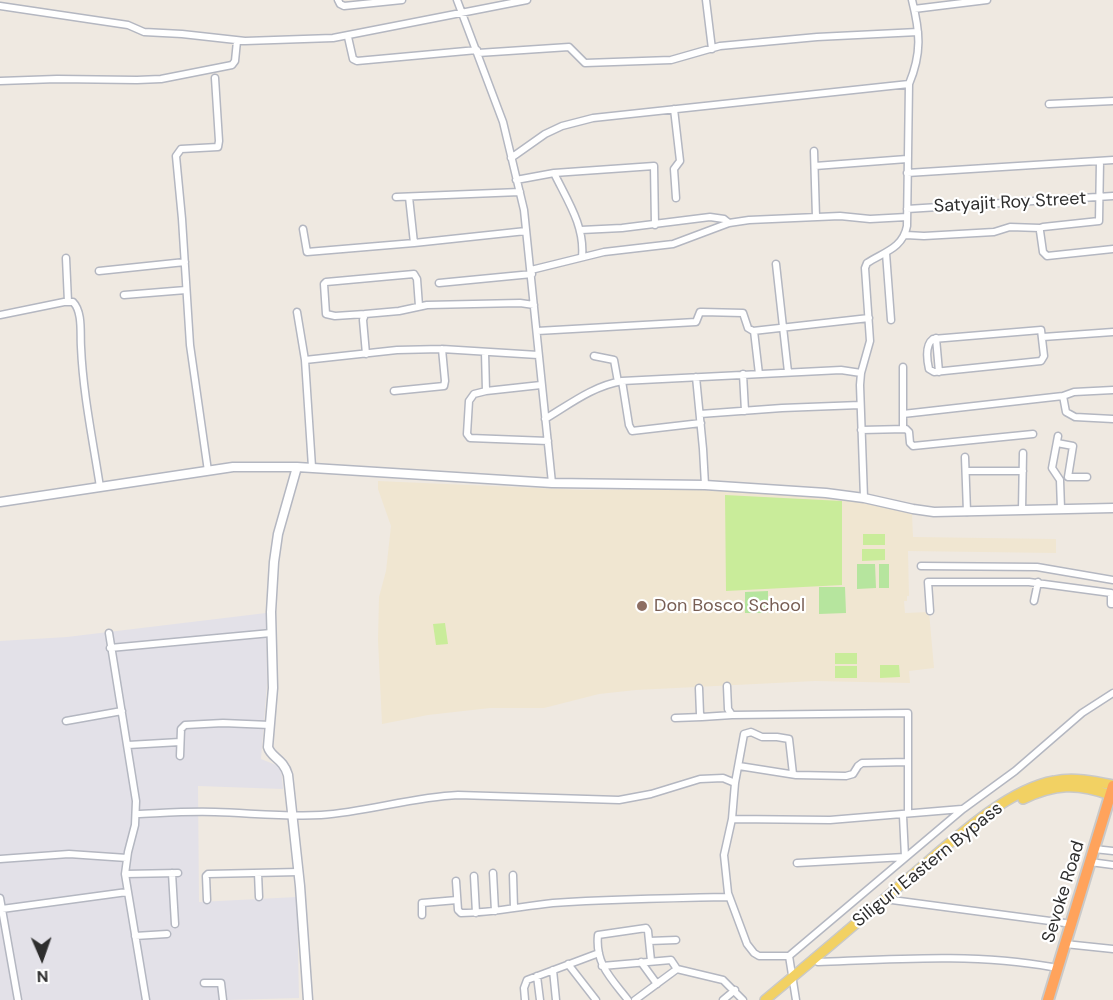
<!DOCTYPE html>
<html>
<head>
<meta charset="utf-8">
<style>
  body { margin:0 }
  #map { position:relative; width:1113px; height:1000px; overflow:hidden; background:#efe9e1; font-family:"DM Sans",sans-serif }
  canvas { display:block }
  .north { position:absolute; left:12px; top:928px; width:60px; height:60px; -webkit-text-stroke:4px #fff; paint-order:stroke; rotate:178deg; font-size:16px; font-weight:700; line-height:24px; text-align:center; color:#2e2e2e }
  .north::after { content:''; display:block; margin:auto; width:21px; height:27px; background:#2e2e2e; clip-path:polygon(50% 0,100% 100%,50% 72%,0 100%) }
</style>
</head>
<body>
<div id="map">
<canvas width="1113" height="1000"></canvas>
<div class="north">N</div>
</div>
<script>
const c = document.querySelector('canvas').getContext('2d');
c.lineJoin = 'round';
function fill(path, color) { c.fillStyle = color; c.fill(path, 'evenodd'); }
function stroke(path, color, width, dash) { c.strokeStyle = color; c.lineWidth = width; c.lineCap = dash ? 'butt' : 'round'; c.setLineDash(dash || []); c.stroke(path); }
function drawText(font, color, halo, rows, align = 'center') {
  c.font = font + ' "DM Sans",sans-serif'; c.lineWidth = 4.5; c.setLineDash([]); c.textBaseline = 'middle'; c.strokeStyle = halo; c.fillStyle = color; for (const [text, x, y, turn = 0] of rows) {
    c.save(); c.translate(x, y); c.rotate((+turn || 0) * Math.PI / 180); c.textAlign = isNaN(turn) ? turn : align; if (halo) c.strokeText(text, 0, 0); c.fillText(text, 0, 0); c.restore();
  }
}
fill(new Path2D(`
  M 266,613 L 267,684 L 261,759 L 281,767 L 283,789 L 198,786 L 199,902 L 297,897 L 299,998 L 227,1000 L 0,1000 L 0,641 L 67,637 Z`), '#e3e1e8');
fill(new Path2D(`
  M 378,481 L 582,490 L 689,489 L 833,497 L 886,506 L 912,514 L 913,537 L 1056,539 L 1056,553 L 908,551 L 909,596 L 907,596 L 907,601 L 904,601 L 905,613 L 929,612 L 934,668 L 909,671 L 910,683 L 815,681 L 636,690 L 599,694 L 544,708 L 490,708 L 428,715 L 382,724 L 378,640 L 379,597 L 386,571 L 391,526 L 378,489 Z`), '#f0e6d1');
fill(new Path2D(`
  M 857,564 L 875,564 L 876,588 L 857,589 Z
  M 879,564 L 889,564 L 889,588 L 879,588 Z
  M 819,587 L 845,587 L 846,613 L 819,614 Z
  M 768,591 L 768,613 L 745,613 L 745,592 Z`), '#b6e59e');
fill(new Path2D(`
  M 725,495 L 842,501 L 842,585 L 726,591 Z
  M 863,534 L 885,534 L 885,545 L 863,545 Z
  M 862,549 L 885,549 L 885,560 L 862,561 Z
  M 445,623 L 448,644 L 436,645 L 433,624 Z
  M 835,653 L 857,653 L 857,664 L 835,664 Z
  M 880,665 L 899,665 L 900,677 L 880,678 Z
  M 835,666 L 857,666 L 857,678 L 835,678 Z`), '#c9ec9a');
const street = new Path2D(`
  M 338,0 L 340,4 L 344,6 L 402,0
  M 457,0 L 503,122 L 524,210 L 552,483
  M 706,0 L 712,49
  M 0,6 L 128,25 L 144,32 L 182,34 L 245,41 L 333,38 L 527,0
  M 914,9 L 987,0
  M 348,37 L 353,59 L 357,61 L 477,50
  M 478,53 L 569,47 L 585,63 L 671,60 L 720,46 L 817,37 L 918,32
  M 0,81 L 57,79 L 137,80 L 161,79 L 232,65 L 235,61 L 237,41
  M 1049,104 L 1113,101
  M 674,109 L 680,161 L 674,169 L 676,198
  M 814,151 L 816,217
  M 511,158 L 545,134 L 562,126 L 593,118 L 909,84
  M 1100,161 L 1099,221 L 1043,227 L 1040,228 L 1040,231 L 1043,252 L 1047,256 L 1113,249
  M 815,166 L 907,159
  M 554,173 L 654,166 L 655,225
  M 907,173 L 1113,160
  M 516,180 L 554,173 C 567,200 585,226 582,257
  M 396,197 L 520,192
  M 409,197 L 414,243
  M 907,209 L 1113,196
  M 303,229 L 307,252 L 414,243 L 526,231
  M 581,230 L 622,228 L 710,217 L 724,219 L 729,223
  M 906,235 L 924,236 L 994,232 L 1010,227 L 1040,228
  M 886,253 L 891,320
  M 66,258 L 68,302
  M 776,264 L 788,372
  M 531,270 L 604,252 L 673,244 L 729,223 L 749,220 L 840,216 L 870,219 L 907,217
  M 99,271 L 185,262
  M 439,283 L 532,274
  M 124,295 L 186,290
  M 297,312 L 305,360 L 312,467
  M 365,314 L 335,316 L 326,314 L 324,284 L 326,282 L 414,274 L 417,279 L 419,306
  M 0,315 L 64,302 L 73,302 C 83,312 80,334 81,347 C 83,394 93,441 100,487
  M 1041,330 L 1044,356 L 1041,361 L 934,372 L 929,369 C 927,360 925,345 933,339 Z
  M 537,331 L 696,322 L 700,312 L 702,312 L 743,313 L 748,328 L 753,331 L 869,318
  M 754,331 L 759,374
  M 1043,337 L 1113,332
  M 936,338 L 939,372
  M 485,352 L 486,391
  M 366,354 L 363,320 L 365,314 L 399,311 L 427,305 L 520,303 L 534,305
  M 594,356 L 614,360 L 618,382
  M 305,360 L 397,350 L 442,349 L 538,355
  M 743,374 L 745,411
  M 696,377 L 703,449 L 705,485
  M 622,381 L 629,425 L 632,431 L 701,423
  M 541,385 L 486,391 L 474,394 L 469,401 L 467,434 L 470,438 L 548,441
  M 394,391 L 444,386 L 445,381 L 442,349
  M 1063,396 L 1066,412 L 1075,417 L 1113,419
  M 700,414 L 782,408 L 860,405
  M 903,414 L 1063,396 L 1074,392 L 1113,390
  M 545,419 C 570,404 593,386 622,381 L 841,370 L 861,373
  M 903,429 L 903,367
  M 861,430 L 906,429 L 909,432 L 910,443 L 913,446 L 1033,434
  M 1058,436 L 1052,468 L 1060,480 L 1061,509
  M 1057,443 L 1073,446 L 1068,477 L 1087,477
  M 965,457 L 967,512
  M 208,471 L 190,345 L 182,219 L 176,156 L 181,149 L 218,147 L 219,141 L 215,78
  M 966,471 L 1023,471
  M 864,498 L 860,385 L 861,373 L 870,341 L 865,268 L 867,263 C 884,252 903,248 907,226 L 909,84 C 922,53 920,32 912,0
  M 1022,510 L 1023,453
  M 921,566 L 1037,567 L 1113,580
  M 1034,601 L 1038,582
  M 930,611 L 928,582 L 1029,582 L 1111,593 L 1111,604 L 1113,604
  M 109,633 L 136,801 L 135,825 L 128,852 L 125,874 L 146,1000
  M 110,648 L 271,633
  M 727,686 L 728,709 L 732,715 L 908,713 L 908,813
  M 699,688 L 700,714 L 702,717 L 732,715
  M 675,718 L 702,717
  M 66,721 L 122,711
  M 128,745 L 180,742
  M 180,756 L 181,729 L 185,725 L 223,723 L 270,725
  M 739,766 L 796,775 L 846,776 L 853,774 L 858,766 L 862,763 L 908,762
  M 136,814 C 162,813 189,811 215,812 C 250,813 286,817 321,815 C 367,812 412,797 458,795 L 619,800 L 651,794 L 700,779 L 723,778 L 735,783
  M 732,819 L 830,820 L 962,809
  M 1094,849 L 1113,851
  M 0,859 L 69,854 L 127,858
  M 1090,862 L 1113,865
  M 797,863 L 905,857 L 903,816
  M 172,873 L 175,924
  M 258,873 L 259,897
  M 493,873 L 495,911
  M 125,874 L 178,873
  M 513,875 L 514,908
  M 474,876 L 476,913
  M 456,881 L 458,910 L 461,913 C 493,913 522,906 553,903 C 612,899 671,898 729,897
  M 0,898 L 18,1000
  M 207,900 L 206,876 L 208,874 L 299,872
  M 892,900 L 1065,923
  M 2,909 L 127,892
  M 422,915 L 422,903 L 457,900
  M 135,936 L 167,934
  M 649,941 L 676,940
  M 1065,944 L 1113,949
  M 789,956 L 759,956 L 754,953 L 747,944 L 728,893 L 724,855 L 732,819 L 735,783 L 744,734 L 751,732 L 762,737 L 777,737 L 789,739 L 793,774
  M 641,962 L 657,984
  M 818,962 C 896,959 975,953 1052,967
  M 568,964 L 596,1000
  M 602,966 L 671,960 L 677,969 L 723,980 L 743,1000
  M 553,970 L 556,1000
  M 537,976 L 540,1000
  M 204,983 L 221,983 L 223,1000
  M 525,1000 L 524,988 L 527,980 L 599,953
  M 628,1000 C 611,978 595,964 598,935 L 646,928 L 648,931 L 651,961
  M 635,1000 L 677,969
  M 723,1000 L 735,990
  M 796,1000 L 789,956 L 963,809 L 1015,771 L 1082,713 L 1113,693`);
const secondary = new Path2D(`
  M 297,467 L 278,534 L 274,562 L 271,612 L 273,688 L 268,747 C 271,758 283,758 288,775 L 300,886 L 308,1000
  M 0,502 L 233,467 L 297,467 L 552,483 L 705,485 L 826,493 L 864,498 L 913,509 L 934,512 L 1113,508`);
const primary = new Path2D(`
  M 1023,799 C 1055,784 1077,783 1110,795
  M 765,1000 C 812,961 858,922 904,882 C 944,849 1003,790 1054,781 C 1073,777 1094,781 1113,785`);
const highway = new Path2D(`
  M 1048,1000 L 1113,786`);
stroke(street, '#b4b7c1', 9);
stroke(secondary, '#b4b7c1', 11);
stroke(primary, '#c9c9c9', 12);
stroke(highway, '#c9c9c9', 14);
stroke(street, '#fff', 6);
stroke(secondary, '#fff', 8);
stroke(primary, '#f2d163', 9);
stroke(highway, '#ffa35c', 10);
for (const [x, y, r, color] of [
  [642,606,6,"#8d6e63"]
]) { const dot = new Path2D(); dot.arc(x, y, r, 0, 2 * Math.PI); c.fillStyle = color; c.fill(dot); stroke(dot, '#fff', 2); }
drawText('18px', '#2e2e2e', '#fff', [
  ["Satyajit Roy Street",1010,203,-3],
  ["Siliguri Eastern Bypass",928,865,-39],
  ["Sevoke Road",1064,892,-73]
]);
drawText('18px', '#785e54', '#fff', [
  ["Don Bosco School",654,606]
], 'left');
</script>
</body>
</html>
